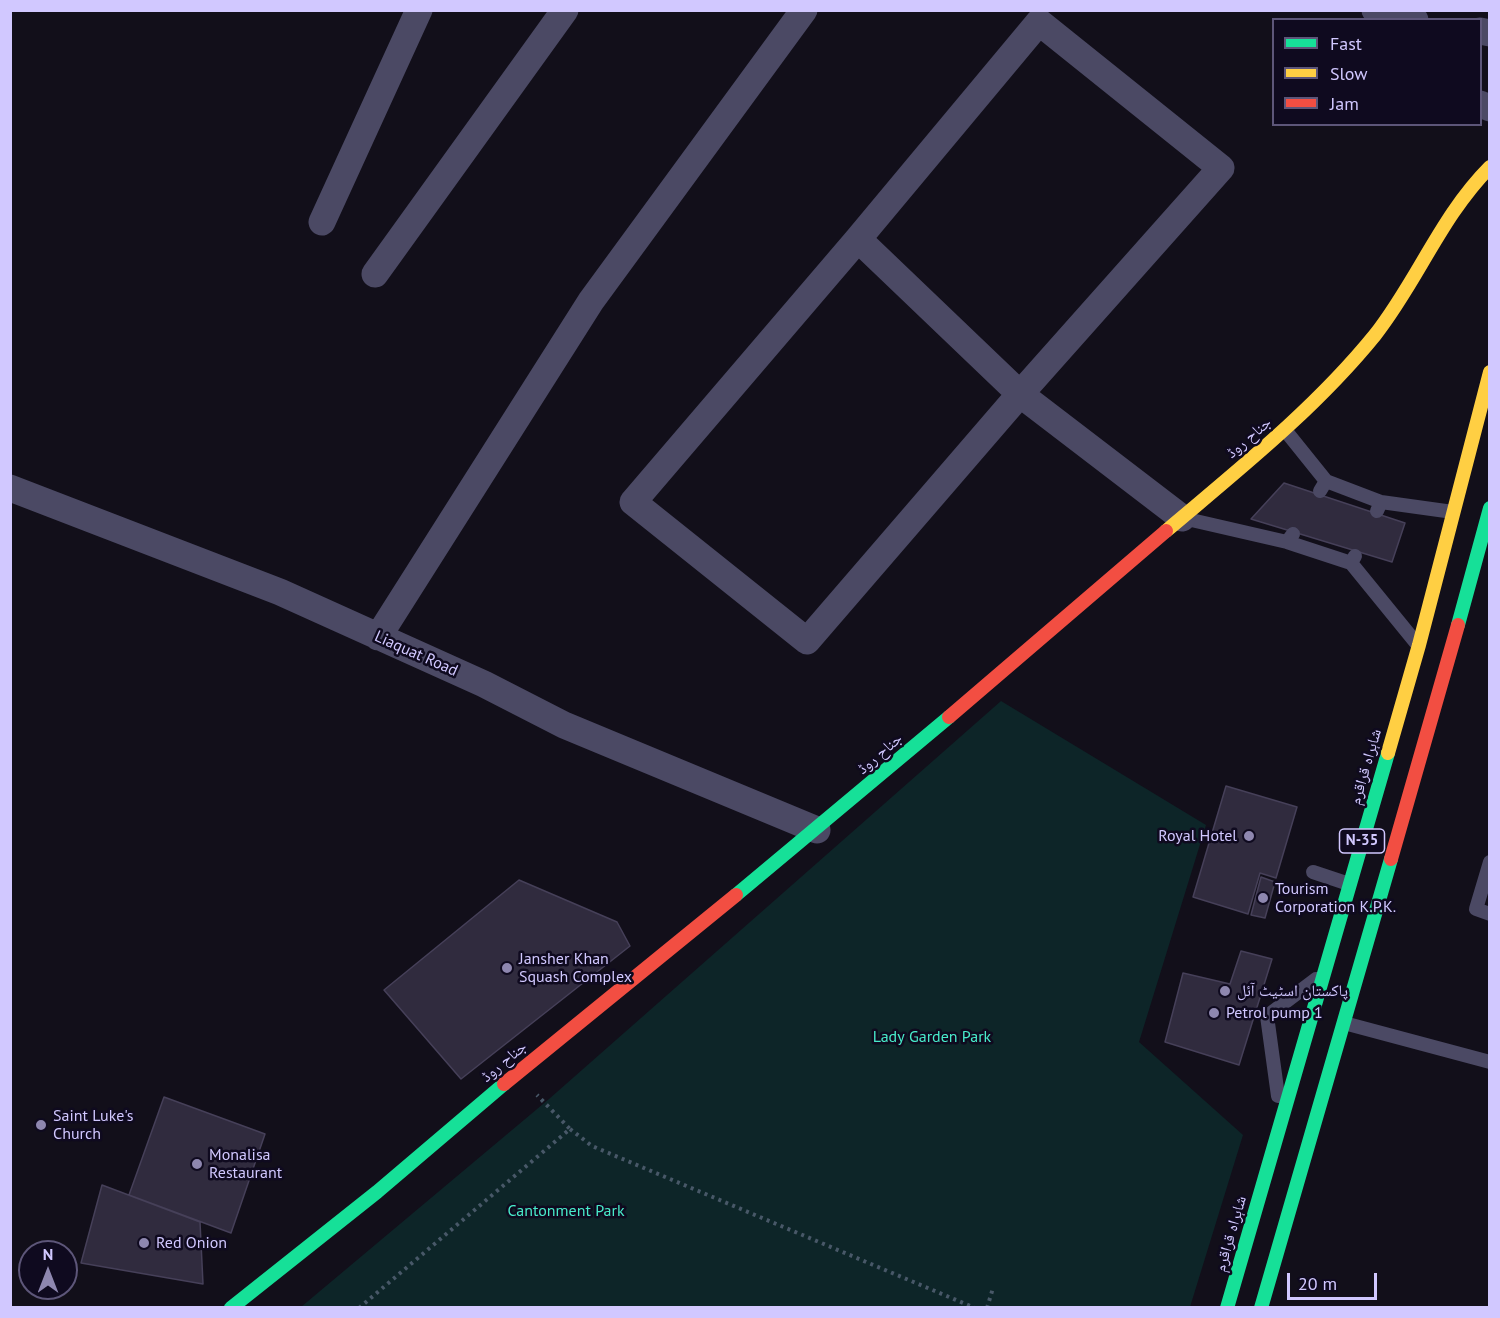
<!DOCTYPE html>
<html>
<head>
<meta charset="utf-8">
<style>
  body { margin:0 }
  #map { position:relative; width:1500px; height:1318px; overflow:hidden; background:#120f1a; font-family:"PT Sans",sans-serif }
  canvas { display:block }
  .frame { position:absolute; inset:0; border:12px solid #d1c8ff; pointer-events:none }
  .legend { position:absolute; left:1272px; top:18px; width:210px; height:108px; box-sizing:border-box; background:#0f0a1f; border:2px solid #5d5679; margin:0; padding:8px 10px; list-style:none; font-size:18px; color:#d1c8ff }
  .legend li { display:flex; align-items:center; gap:12px; height:30px }
  .legend b { width:30px; border:2px solid #5d5679 }
  .north { position:absolute; left:18px; top:1240px; width:60px; height:60px; box-sizing:border-box; background:#0f0a1f; border:2px solid #5d5679; border-radius:50%; rotate:0deg; font-size:16px; font-weight:700; line-height:24px; text-align:center; color:#d1c8ff }
  .north::after { content:''; display:block; margin:auto; width:21px; height:27px; background:#8e87af; clip-path:polygon(50% 0,100% 100%,50% 72%,0 100%) }
  .scale { position:absolute; left:1287px; top:1273px; width:90px; height:27px; box-sizing:border-box; border:3px solid #d1c8ff; border-top:0; padding-left:8px; font-size:18px; line-height:21px; white-space:nowrap; color:#d1c8ff; -webkit-text-stroke:4px #0f0a1f; paint-order:stroke }
</style>
</head>
<body>
<div id="map">
<canvas width="1500" height="1318"></canvas>
<div class="frame"></div>
<ul class="legend">
<li><b style="height:8px;background:#16e098"></b>Fast</li>
<li><b style="height:8px;background:#ffcf43"></b>Slow</li>
<li><b style="height:8px;background:#f24e42"></b>Jam</li>
</ul>
<div class="north">N</div>
<div class="scale">20 m</div>
</div>
<script>
const c = document.querySelector('canvas').getContext('2d');
c.lineJoin = 'round';
function fill(path, color) { c.fillStyle = color; c.fill(path, 'evenodd'); }
function stroke(path, color, width, dash) { c.strokeStyle = color; c.lineWidth = width; c.lineCap = dash ? 'butt' : 'round'; c.setLineDash(dash || []); c.stroke(path); }
function drawText(font, color, halo, rows, align = 'center') {
  c.font = font + ' "PT Sans","Noto Naskh Arabic",sans-serif'; c.lineWidth = 5; c.setLineDash([]); c.textBaseline = 'middle'; c.strokeStyle = halo; c.fillStyle = color; for (const [text, x, y, turn = 0] of rows) {
    c.save(); c.translate(x, y); c.rotate((+turn || 0) * Math.PI / 180); c.textAlign = isNaN(turn) ? turn : align; if (halo) c.strokeText(text, 0, 0); c.fillText(text, 0, 0); c.restore();
  }
}
fill(new Path2D(`
  M 1001,701 L 1206,825 L 1139,1042 L 1243,1135 L 1190,1307 L 301,1307 L 549,1099 Z`), '#0d2528');
const building = new Path2D(`
  M 1284,483 L 1405,523 L 1392,562 L 1251,519 Z
  M 1226,786 L 1297,807 L 1276,878 L 1260,873 L 1248,914 L 1193,897 Z
  M 1261,877 L 1275,882 L 1265,918 L 1251,915 Z
  M 519,880 L 617,922 L 630,946 L 461,1079 L 384,990 Z
  M 1241,951 L 1272,959 L 1239,1065 L 1165,1042 L 1183,973 L 1230,984 Z
  M 164,1097 L 265,1134 L 231,1233 L 129,1195 Z
  M 102,1185 L 200,1222 L 203,1284 L 81,1263 Z`);
fill(building, '#302b3e');
stroke(building, '#464059', 1.5);
stroke(new Path2D(`
  M 570,1129 L 592,1146 L 975,1308
  M 359,1308 L 570,1129 L 537,1095
  M 987,1308 L 993,1288`), '#485868', 4, [3, 4.5]);
stroke(new Path2D(`
  M 1285,430 L 1326,481
  M 1320,491 L 1326,481 L 1381,502 L 1377,511
  M 1381,502 L 1453,512
  M 1187,519 L 1287,542
  M 1293,534 L 1287,542 L 1351,563 L 1355,556
  M 1351,563 L 1417,644
  M 1490,862 L 1476,909 L 1490,914
  M 1313,872 L 1349,884
  M 1344,1023 L 1490,1062
  M 1278,1096 L 1267,1016 L 1316,979`), '#4b4964', 14);
stroke(new Path2D(`
  M 1375,10 L 1415,20
  M 1039,22 L 1221,168 L 1020,394 L 807,641 L 633,502 L 858,239 Z
  M 1480,31 L 1490,33
  M 1480,104 L 1490,108
  M 322,222 L 419,10
  M 858,239 L 1020,394 L 1182,518
  M 375,274 L 565,10
  M 10,488 L 280,592 L 484,684 L 564,725 L 817,830
  M 378,637 L 591,301 L 804,10`), '#4b4964', 27);
stroke(new Path2D(`
  M 1458,625 L 1490,508
  M 736,895 L 949,717
  M 231,1308 L 377,1192 L 504,1084
  M 1227,1308 L 1388,753
  M 1261,1308 L 1391,859`), '#16e098', 14);
stroke(new Path2D(`
  M 1166,531 C 1238,470 1315,409 1375,335 C 1417,282 1441,216 1490,167
  M 1388,753 L 1419,645 L 1490,372`), '#ffcf43', 14);
stroke(new Path2D(`
  M 949,717 L 1166,531
  M 1391,859 L 1458,625
  M 504,1084 L 736,895`), '#f24e42', 14);
for (const [x, y, r, color] of [
  [1249,836,6,"#8e87af"],
  [1263,898,6,"#8e87af"],
  [507,968,6,"#8e87af"],
  [1225,991,6,"#8e87af"],
  [1214,1013,6,"#8e87af"],
  [41,1125,6,"#8e87af"],
  [197,1164,6,"#8e87af"],
  [144,1243,6,"#8e87af"]
]) { const dot = new Path2D(); dot.arc(x, y, r, 0, 2 * Math.PI); c.fillStyle = color; c.fill(dot); stroke(dot, '#0f0a1f', 2); }
for (const [x, y, w] of [
  [1362,841,45]
]) { const box = new Path2D(); box.roundRect(x - w / 2, y - 12, w, 24, 4.5); c.fillStyle = '#0f0a1f'; c.fill(box); stroke(box, '#d1c8ff', 1.5); }
drawText('bold 15px', '#d1c8ff', null, [
  ["N-35",1362,841]
]);
drawText('16px', '#d1c8ff', '#0f0a1f', [
  ["جناح روڈ",1249,438,-41],
  ["Liaquat Road",416,654,24],
  ["جناح روڈ",880,754,-41],
  ["شاہراہ قراقرم",1366,767,-74],
  ["جناح روڈ",504,1062,-40],
  ["شاہراہ قراقرم",1231,1234,-74]
]);
drawText('16px', '#d1c8ff', '#0f0a1f', [
  ["Royal Hotel",1237,836,"right"],
  ["Tourism",1275,889],
  ["Corporation K.P.K.",1275,907],
  ["Jansher Khan",519,959],
  ["Squash Complex",519,977],
  ["پاکستان اسٹیٹ آئل",1237,991],
  ["Petrol pump 1",1226,1013],
  ["Saint Luke's",53,1116],
  ["Church",53,1134],
  ["Monalisa",209,1155],
  ["Restaurant",209,1173],
  ["Red Onion",156,1243]
], 'left');
drawText('16px', '#48ebca', '#0f0a1f', [
  ["Lady Garden Park",932,1037],
  ["Cantonment Park",566,1211]
]);
</script>
</body>
</html>
